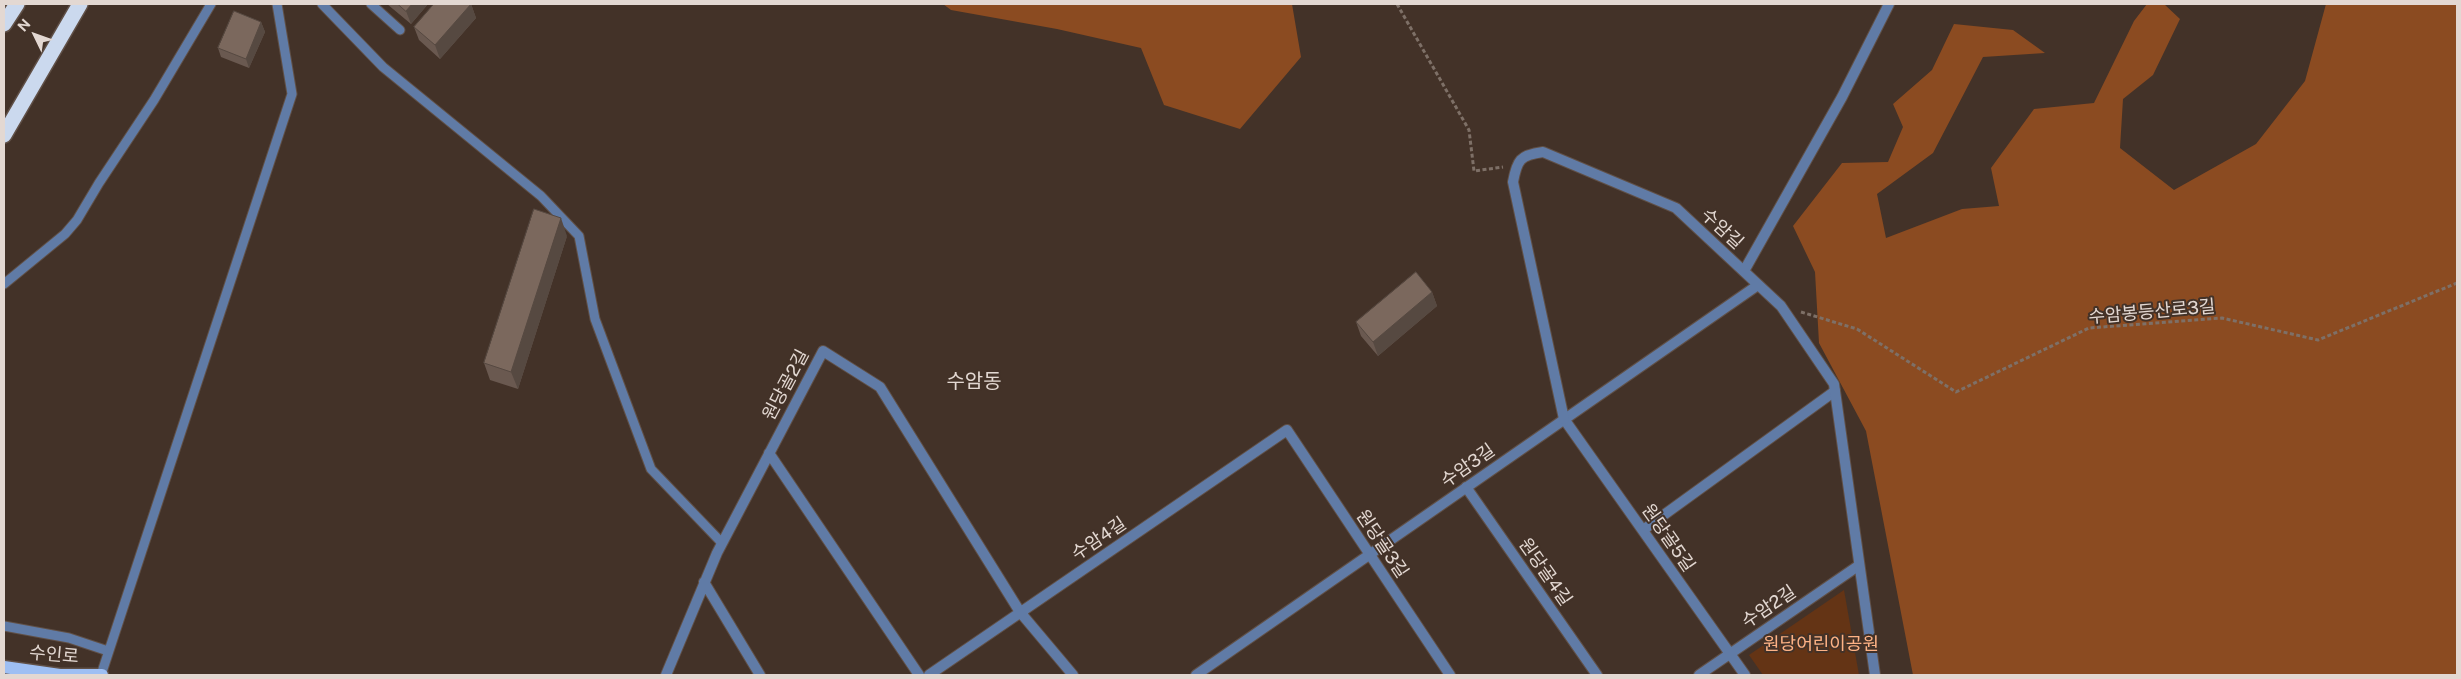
<!DOCTYPE html>
<html>
<head>
<meta charset="utf-8">
<style>
  body { margin:0 }
  #map { position:relative; width:2461px; height:679px; overflow:hidden; background:#433228; font-family:"Public Sans",sans-serif }
  canvas { display:block }
  .frame { position:absolute; inset:0; border:5px solid #e3d8d2; pointer-events:none }
  .north { position:absolute; left:10px; top:10px; width:50px; height:50px; -webkit-text-stroke:4px #433228; paint-order:stroke; rotate:312deg; font-size:14px; font-weight:700; line-height:20px; text-align:center; color:#e3d8d2 }
  .north::after { content:''; display:block; margin:auto; width:18px; height:22px; background:#e3d8d2; clip-path:polygon(50% 0,100% 100%,50% 72%,0 100%) }
</style>
</head>
<body>
<div id="map">
<canvas width="2461" height="679"></canvas>
<div class="frame"></div>
<div class="north">N</div>
</div>
<script>
const c = document.querySelector('canvas').getContext('2d');
c.lineJoin = 'round';
function fill(path, color) { c.fillStyle = color; c.fill(path, 'evenodd'); }
function stroke(path, color, width, dash) { c.strokeStyle = color; c.lineWidth = width; c.lineCap = dash ? 'butt' : 'round'; c.setLineDash(dash || []); c.stroke(path); }
function drawText(font, color, halo, rows, align = 'center') {
  c.font = font + ' "Public Sans","Noto Sans KR",sans-serif'; c.lineWidth = 4; c.setLineDash([]); c.textBaseline = 'middle'; c.strokeStyle = halo; c.fillStyle = color; for (const [text, x, y, turn = 0] of rows) {
    c.save(); c.translate(x, y); c.rotate((+turn || 0) * Math.PI / 180); c.textAlign = isNaN(turn) ? turn : align; if (halo) c.strokeText(text, 0, 0); c.fillText(text, 0, 0); c.restore();
  }
}
fill(new Path2D(`
  M 1844,590 L 1859,675 L 1763,675 L 1749,655 Z`), '#643415');
fill(new Path2D(`
  M 943,4 L 1292,4 L 1301,57 L 1240,129 L 1164,105 L 1141,48 L 1057,29 L 951,10 Z
  M 2147,4 L 2164,4 L 2180,19 L 2153,75 L 2123,99 L 2120,148 L 2174,190 L 2256,144 L 2305,81 L 2326,4 L 2457,4 L 2457,675 L 1913,675 L 1866,431 L 1819,343 L 1815,272 L 1793,226 L 1842,163 L 1888,162 L 1903,127 L 1893,104 L 1932,70 L 1954,24 L 2013,30 L 2045,53 L 1983,57 L 1933,153 L 1877,194 L 1886,238 L 1962,209 L 1999,206 L 1991,168 L 2034,109 L 2094,103 L 2134,21 Z`), '#8b4b21');
const service = new Path2D(`
  M 322,4 L 383,67 L 541,196 L 579,236 L 595,319 L 651,469 L 722,543
  M 371,4 L 400,30
  M 4,284 L 65,234 L 77,220 L 99,183 L 154,100 L 211,4
  M 4,626 L 69,638 L 108,651
  M 101,675 L 292,94 L 277,4`);
const minor = new Path2D(`
  M 1744,271 L 1842,97 L 1889,4
  M 1564,419 L 1745,675
  M 769,453 L 919,675
  M 1466,487 L 1597,675
  M 1643,530 L 1835,391
  M 704,582 L 760,675
  M 666,675 L 717,553 L 823,351 L 880,387 L 1020,612 L 1073,675
  M 929,675 L 1287,430 L 1450,675
  M 1196,675 L 1758,285
  M 1699,675 L 1858,566`);
const tertiary = new Path2D(`
  M 1564,419 L 1513,182 C 1517,160 1520,155 1543,152 L 1676,208 L 1781,306 L 1834,384 L 1875,675`);
const primary = new Path2D(`
  M 4,667 L 60,675 L 102,675`);
const motorway = new Path2D(`
  M 4,24 L 17,4
  M 4,135 L 80,4`);
stroke(service, '#605047', 11);
stroke(minor, '#605047', 12);
stroke(tertiary, '#605047', 12);
stroke(primary, '#605047', 15);
stroke(motorway, '#605047', 18);
stroke(new Path2D(`
  M 1397,4 L 1469,130 L 1474,171 L 1503,167
  M 1801,312 L 1857,329 L 1956,392 L 2089,328 L 2222,318 L 2318,340 L 2457,283`), '#7e7067', 3, [4, 2.5]);
stroke(service, '#607ba6', 9);
stroke(minor, '#607ba6', 10);
stroke(tertiary, '#607ba6', 10);
stroke(primary, '#9ebff3', 12);
stroke(motorway, '#cbd9ee', 15);
fill(new Path2D(`
  M 387,4 L 428,4 L 411,24 Z
  M 471,4 L 476,18 L 440,59 L 419,40 L 414,27 Z
  M 261,22 L 265,32 L 249,68 L 221,57 L 218,48 Z
  M 567,236 L 518,389 L 490,380 L 484,363 Z
  M 1432,292 L 1437,306 L 1378,356 L 1361,336 L 1356,322 Z`), '#6a5950');
fill(new Path2D(`
  M 412,4 L 428,4 L 411,24 L 406,11 Z
  M 471,4 L 476,18 L 440,59 L 435,45 Z
  M 261,22 L 265,32 L 249,68 L 246,59 Z
  M 561,218 L 567,236 L 518,389 L 511,372 Z
  M 1432,292 L 1437,306 L 1378,356 L 1373,342 Z`), '#564941');
const building = new Path2D(`
  M 398,4 L 412,4 L 406,11 Z
  M 434,4 L 471,4 L 435,45 L 414,27 Z
  M 234,11 L 261,22 L 246,59 L 218,48 Z
  M 534,209 L 561,218 L 511,372 L 484,363 Z
  M 1416,272 L 1432,292 L 1373,342 L 1356,322 Z`);
fill(building, '#7b685d');
stroke(building, '#564941', 1);
drawText('18px', '#e3d8d2', '#433228', [
  ["수암길",1722,229,43],
  ["수암봉등산로3길",2152,312,-5],
  ["원당골2길",786,385,-62],
  ["수암3길",1468,466,-35],
  ["원당골5길",1668,538,55],
  ["수암4길",1099,539,-34],
  ["원당골3길",1382,544,56],
  ["원당골4길",1545,572,55],
  ["수암2길",1769,607,-34],
  ["수인로",54,655,5]
]);
drawText('18px', '#fdb285', '#433228', [
  ["원당어린이공원",1821,644]
]);
drawText('20px', '#e3d8d2', '#433228', [
  ["수암동",974,382]
]);
</script>
</body>
</html>
